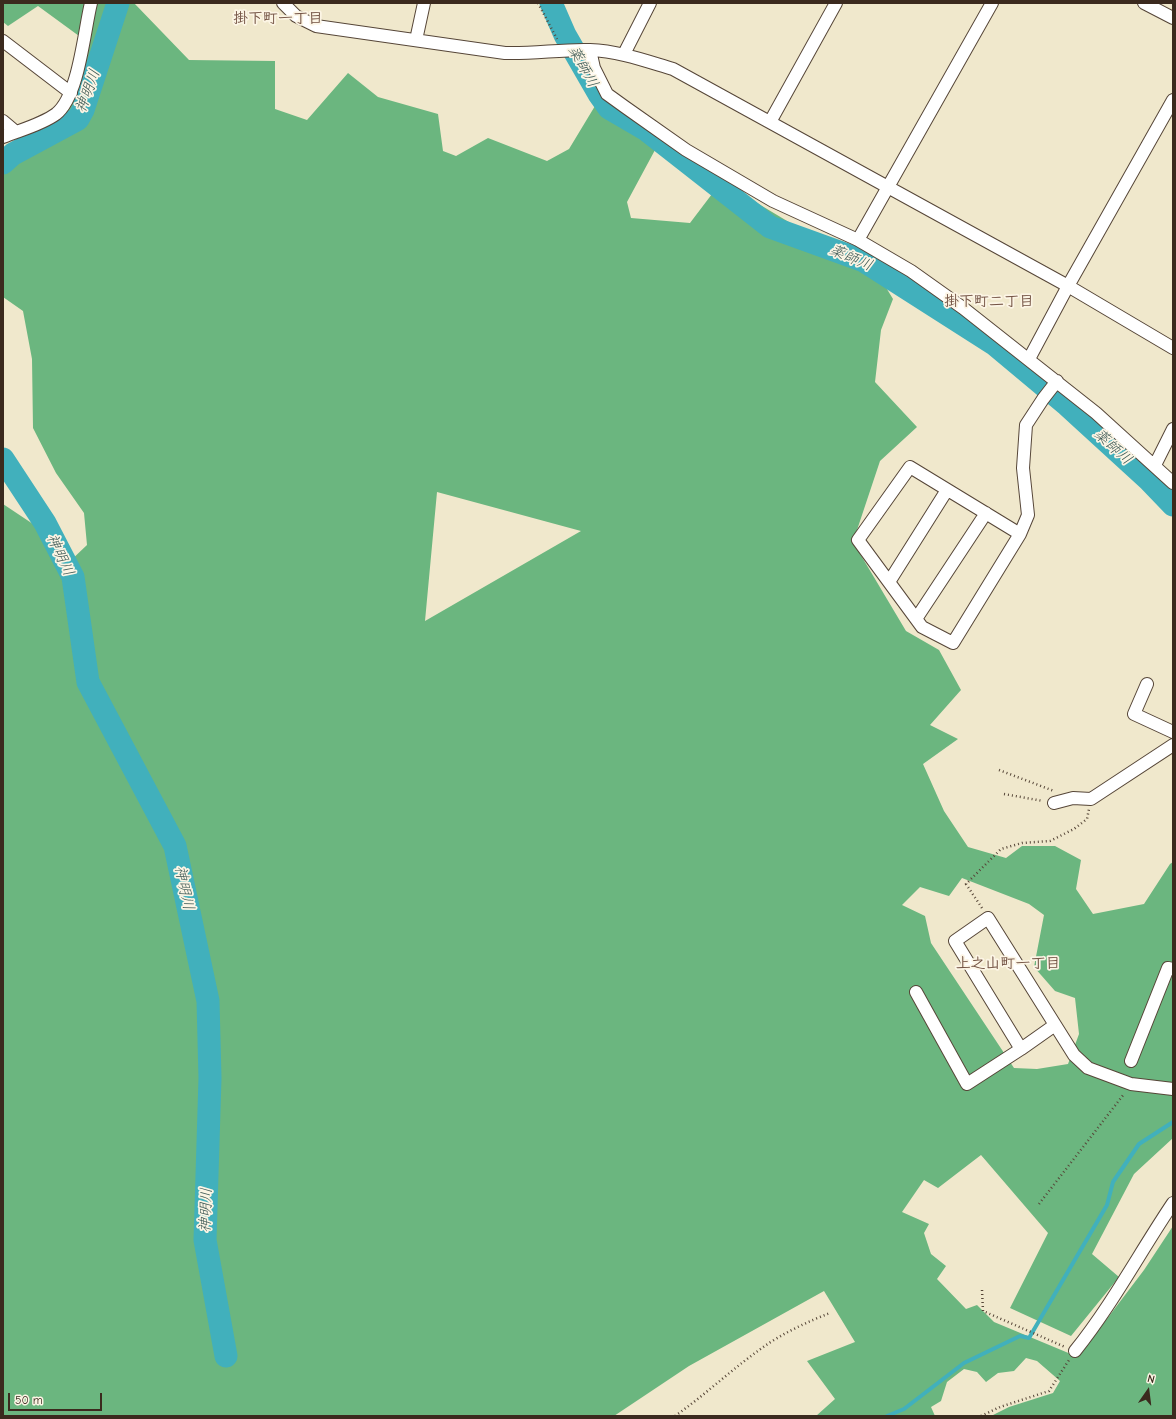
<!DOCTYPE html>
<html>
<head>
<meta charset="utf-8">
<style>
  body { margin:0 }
  #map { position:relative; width:1176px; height:1419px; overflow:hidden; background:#f0e8cc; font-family:"Comic Neue",sans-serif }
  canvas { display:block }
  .frame { position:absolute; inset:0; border:4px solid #3b2a1e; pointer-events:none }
  .north { position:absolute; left:1128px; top:1371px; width:40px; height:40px; -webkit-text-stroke:3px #fcf5e5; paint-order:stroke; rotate:14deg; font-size:11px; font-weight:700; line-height:16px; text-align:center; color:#3b2a1e }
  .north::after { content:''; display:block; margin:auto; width:14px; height:18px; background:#3b2a1e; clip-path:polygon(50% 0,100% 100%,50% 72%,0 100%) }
  .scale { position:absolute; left:8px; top:1393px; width:94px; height:18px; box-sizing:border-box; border:2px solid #3b2a1e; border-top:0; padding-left:5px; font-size:12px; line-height:14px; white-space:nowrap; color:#3b2a1e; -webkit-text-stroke:3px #fcf5e5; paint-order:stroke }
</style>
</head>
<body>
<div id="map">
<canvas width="1176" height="1419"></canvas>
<div class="frame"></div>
<div class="north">N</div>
<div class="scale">50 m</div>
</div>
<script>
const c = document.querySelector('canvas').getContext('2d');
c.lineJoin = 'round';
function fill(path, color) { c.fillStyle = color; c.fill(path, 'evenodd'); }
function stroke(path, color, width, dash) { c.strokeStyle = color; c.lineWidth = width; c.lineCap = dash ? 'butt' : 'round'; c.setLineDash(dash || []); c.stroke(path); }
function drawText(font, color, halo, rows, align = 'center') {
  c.font = font + ' "Comic Neue","Klee One",sans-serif'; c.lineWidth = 3.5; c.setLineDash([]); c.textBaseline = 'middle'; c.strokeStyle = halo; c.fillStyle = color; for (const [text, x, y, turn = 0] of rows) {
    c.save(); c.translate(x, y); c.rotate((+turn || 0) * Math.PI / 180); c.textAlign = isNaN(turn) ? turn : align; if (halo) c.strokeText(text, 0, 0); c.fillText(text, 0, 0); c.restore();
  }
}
fill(new Path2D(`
  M 3,3 L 134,3 L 189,60 L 275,61 L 275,109 L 307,120 L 348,73 L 378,97 L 438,114 L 443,151 L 456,156 L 488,138 L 547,161 L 569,149 L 598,101 L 662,137 L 627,202 L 631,218 L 690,223 L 712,194 L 742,194 L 879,276 L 893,299 L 881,330 L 875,382 L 917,427 L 880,461 L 853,542 L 906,631 L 939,650 L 961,690 L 930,725 L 958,739 L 923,764 L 944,811 L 968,847 L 1006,858 L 1022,846 L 1055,846 L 1081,860 L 1076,889 L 1093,914 L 1144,904 L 1170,864 L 1173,862 L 1173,1138 L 1134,1174 L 1092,1254 L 1119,1277 L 1071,1336 L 1010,1308 L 1048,1233 L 981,1155 L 938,1188 L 924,1180 L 902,1212 L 929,1224 L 924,1233 L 931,1254 L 946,1266 L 937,1279 L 966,1309 L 977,1305 L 994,1322 L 1078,1357 L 1144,1270 L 1173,1226 L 1173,1416 L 991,1416 L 1009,1407 L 1053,1393 L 1060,1381 L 1037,1361 L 1026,1358 L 1014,1371 L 998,1373 L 986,1382 L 977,1372 L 964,1369 L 947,1382 L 941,1401 L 931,1407 L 935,1416 L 816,1416 L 835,1399 L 807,1361 L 855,1342 L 824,1291 L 689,1366 L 614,1416 L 3,1416 L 3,504 L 33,524 L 67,564 L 87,545 L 84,513 L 56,473 L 33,428 L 32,359 L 23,311 L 3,297 L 3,155 L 63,114 L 71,101 L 90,44 L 38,6 L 8,26 L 3,22 ZM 437,492 L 581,531 L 425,621 ZM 962,878 L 1029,904 L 1044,915 L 1034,967 L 1055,991 L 1075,998 L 1079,1034 L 1068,1064 L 1037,1069 L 1014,1068 L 931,943 L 925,916 L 902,905 L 920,887 L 949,896 Z`), '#6bb67f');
stroke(new Path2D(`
  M 887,1416 L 904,1409 L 964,1363 L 1020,1336 L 1029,1338 L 1107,1205 L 1113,1182 L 1139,1144 L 1173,1122`), '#41b0bc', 4);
stroke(new Path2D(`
  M 551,3 L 565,35 L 599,94 L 609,108 L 645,129 L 770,227 L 864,261 L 994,344 L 1067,405 L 1149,480 L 1173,505
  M 3,163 L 13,154 L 78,119 L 83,110 L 118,3
  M 3,459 L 45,523 L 73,577 L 88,682 L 175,846 L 208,1001 L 210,1078 L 205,1240 L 226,1356`), '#41b0bc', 23);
const minor = new Path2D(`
  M 283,3 L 296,16 L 316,26 L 505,53 C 534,54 562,49 590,50 C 619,51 646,61 673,69 L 1068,286 L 1173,348
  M 1144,3 L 1173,18
  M 416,40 L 424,3
  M 3,41 L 71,93
  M 590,50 L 594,68 L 607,94 L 625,107 L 686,150 L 773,201 L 858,240 L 911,271 L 963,308 L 1096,413 L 1173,483
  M 624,54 L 650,3
  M 3,121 L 16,132
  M 770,122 L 836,3
  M 3,137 C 20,130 41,125 56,114 C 79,96 84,31 91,3
  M 858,240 L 992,3
  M 1029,359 L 1068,286 L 1173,100
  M 1155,465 L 1173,429
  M 1020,534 L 910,467 L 858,540 L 922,627 L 953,643 L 1020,534 L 1028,515 L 1023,468 L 1026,425 L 1043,399 L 1057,381
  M 889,582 L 947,490
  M 916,619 L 986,513
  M 1147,684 L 1134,714 L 1173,732
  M 1054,803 L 1073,798 L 1091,799 L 1173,745
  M 916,992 L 967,1084 L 1021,1049 L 955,941 L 988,918 L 1074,1055 L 1088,1068 L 1131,1084 L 1173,1089
  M 1021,1049 L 1055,1025
  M 1131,1061 L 1168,968 L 1173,969
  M 1075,1351 C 1112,1305 1140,1252 1173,1203`);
stroke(minor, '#564638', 14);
stroke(new Path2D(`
  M 538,3 L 557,39
  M 999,770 L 1054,791
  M 1004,794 L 1043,801
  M 982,908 L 966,884 L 1001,849 L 1022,843 L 1050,841 L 1074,829 L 1087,819 L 1089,809
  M 1039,1204 L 1124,1094
  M 982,1290 L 983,1311 L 1065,1347
  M 675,1416 C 705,1395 732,1369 762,1348 C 781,1334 809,1321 830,1313
  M 981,1416 L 1000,1407 L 1049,1391 L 1069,1360`), '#564638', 2.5, [1, 3]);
stroke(minor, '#fff', 12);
drawText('bold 15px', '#745445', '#fcf5e5', [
  ["掛下町一丁目",278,19],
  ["掛下町二丁目",989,302],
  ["上之山町一丁目",1008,964]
]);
drawText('italic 15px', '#3d5955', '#fcf5e5', [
  ["薬師川",583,67,61],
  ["神明川",88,91,-70],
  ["薬師川",851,258,23],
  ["薬師川",1113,447,42],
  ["神明川",60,555,65],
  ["神明川",184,888,78],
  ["神明川",206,1210,-88]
]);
</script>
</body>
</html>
